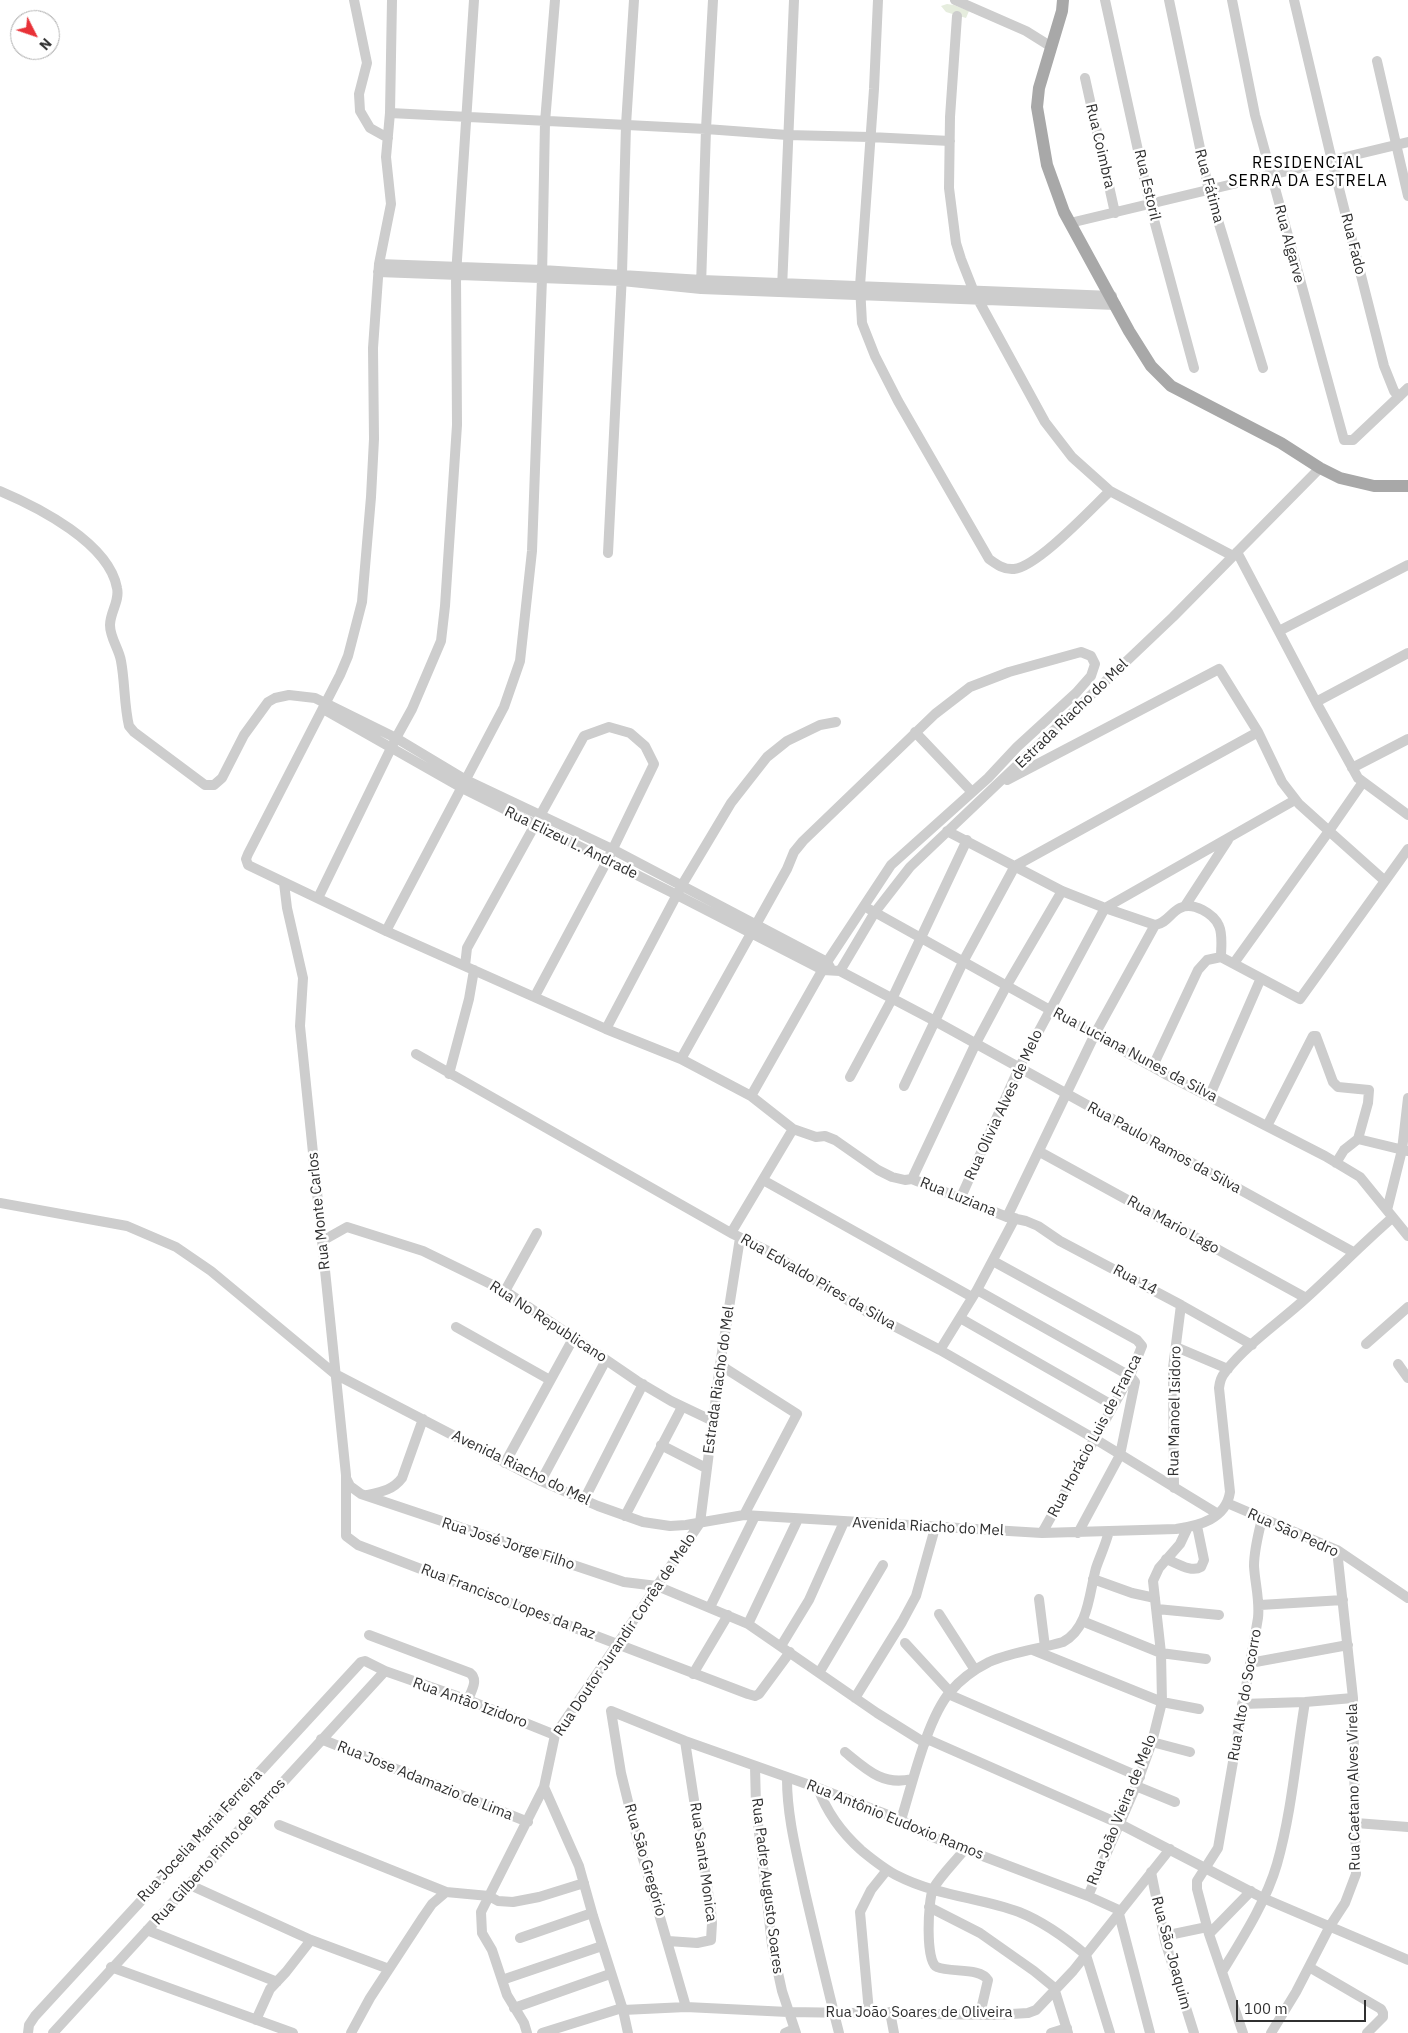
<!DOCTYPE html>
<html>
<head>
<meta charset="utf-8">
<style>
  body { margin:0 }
  #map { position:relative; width:1408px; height:2033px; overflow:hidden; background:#fff; font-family:"IBM Plex Sans",sans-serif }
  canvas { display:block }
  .north { position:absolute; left:10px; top:10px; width:50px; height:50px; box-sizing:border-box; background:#fff; border:1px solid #acacac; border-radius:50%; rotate:131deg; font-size:14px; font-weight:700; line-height:20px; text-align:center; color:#303030 }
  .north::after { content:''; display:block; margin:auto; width:18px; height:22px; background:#e83137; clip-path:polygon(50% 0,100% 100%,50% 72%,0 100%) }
  .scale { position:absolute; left:1236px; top:2000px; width:130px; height:22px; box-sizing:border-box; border:2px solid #303030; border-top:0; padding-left:6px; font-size:15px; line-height:18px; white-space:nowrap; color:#303030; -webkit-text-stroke:4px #fff; paint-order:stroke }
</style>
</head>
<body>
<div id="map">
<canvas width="1408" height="2033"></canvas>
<div class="north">N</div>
<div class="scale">100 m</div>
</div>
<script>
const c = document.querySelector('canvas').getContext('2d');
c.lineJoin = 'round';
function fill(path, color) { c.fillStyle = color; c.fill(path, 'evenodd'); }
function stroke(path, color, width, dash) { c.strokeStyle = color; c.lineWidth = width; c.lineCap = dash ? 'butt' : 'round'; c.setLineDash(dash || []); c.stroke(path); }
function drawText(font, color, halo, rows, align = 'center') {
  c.font = font + ' "IBM Plex Sans",sans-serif'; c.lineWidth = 5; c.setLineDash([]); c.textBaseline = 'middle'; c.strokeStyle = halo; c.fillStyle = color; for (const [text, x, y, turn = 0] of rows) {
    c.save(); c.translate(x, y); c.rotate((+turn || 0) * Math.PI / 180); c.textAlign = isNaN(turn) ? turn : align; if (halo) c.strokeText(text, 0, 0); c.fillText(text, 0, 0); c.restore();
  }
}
fill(new Path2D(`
  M 947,4 L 954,5 L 969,11 L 966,18 L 946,12 L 941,6 Z`), '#e6edde');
stroke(new Path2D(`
  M 354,0 L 367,63 L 359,94 L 360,111 L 370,128 L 388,138
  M 392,0 L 390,113 L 386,157 L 391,204 L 379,264 L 373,348 L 374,439 L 371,497 L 362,602 L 348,656 L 340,675 L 248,854 L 246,859 L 248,865 L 386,931 L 606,1029 L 681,1059 L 751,1096 L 793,1129 L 816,1137 L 825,1136 L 835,1140 L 878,1170 L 892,1177 L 905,1180 L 912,1179 L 1007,1217 L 1026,1221 L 1038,1226 L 1060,1241 L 1181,1305 L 1252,1345
  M 878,0 L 874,89 L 860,286 L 862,323 L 875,356 L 898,401 L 989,559 C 996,564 1004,570 1014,569 C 1037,567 1091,509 1110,491
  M 955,0 L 1026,31 L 1050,46
  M 1105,0 L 1150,205 L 1194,368
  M 1169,0 L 1209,191 L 1263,368
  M 1232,0 L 1255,115 L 1344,440 L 1353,440 L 1408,388
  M 1294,0 L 1332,161 L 1384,366 L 1394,391 L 1399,397
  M 957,16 L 950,117 L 949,188 L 956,243 L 961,259 L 974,292 L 1045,422 L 1072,457 L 1110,491 L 1233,556
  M 1377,61 L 1408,196
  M 1085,78 L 1115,213
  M 390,113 L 706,129 L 787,135 L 870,137 L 950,141
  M 1070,223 L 1408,142
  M 379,264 L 542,270 L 702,280 L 1112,296
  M 378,272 L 622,281 L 701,289 L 1116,305
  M 701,286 L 706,129 L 713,0
  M 782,289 L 794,0
  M 0,491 C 38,507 109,543 117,588 C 120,601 110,612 110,625 C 110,638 119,649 121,661 C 125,682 124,705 129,726 L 134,732 L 205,785 L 214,785 L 222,778 L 244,735 L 268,702 L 275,698 L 289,695 L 315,698 L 396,738 L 466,780 L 612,849 L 827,962 L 830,967
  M 1237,552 L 1316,702 L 1408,653
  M 608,553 L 622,274 L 626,125 L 634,0
  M 1279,631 L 1408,565
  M 1316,702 L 1358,778 L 1408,815
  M 323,709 L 462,788 L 677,895 L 823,970 L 840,971 L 935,1021 L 1353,1252
  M 915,732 L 972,792
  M 1352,768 L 1408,739
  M 1007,780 L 1219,669 L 1258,732 L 1282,782 L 1299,804 L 1329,831 L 1234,963
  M 947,831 L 1062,891 L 1105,908 L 1155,925 C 1167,923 1170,913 1180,908 C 1193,901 1214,914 1219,926 C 1223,935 1221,947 1221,957 L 1300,999 L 1385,881 L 1329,831 L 1363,782
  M 1385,881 L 1408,849
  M 284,883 L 287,908 L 303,978 L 300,1026 L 346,1475 L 346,1536 L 358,1545 L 748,1694 L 755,1696 L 759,1694 L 790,1652
  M 318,898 L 396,738 L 412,709 L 441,641 L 445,606 L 457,425 L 456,275 L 474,0
  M 1185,906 L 1228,840
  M 869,909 L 1165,1074 L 1325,1156 L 1360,1177 L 1408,1236
  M 386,931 L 504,707 L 520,661 L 532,551 L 542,278 L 545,122 L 555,0
  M 465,966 L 467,948 L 584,736 L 609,727 L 630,733 L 645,746 L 654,764 L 607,861 L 535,996
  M 840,971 L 875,912 L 910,867 L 1173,617 L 1320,468
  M 606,1029 L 682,885 L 731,803 L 767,757 L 787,741 L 820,725 L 836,722
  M 416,1054 L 731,1233 L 766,1250 L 867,1312 L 940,1350 L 1095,1439 L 1218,1514
  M 681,1059 L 787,869 L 794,852 L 803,841 L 935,714 L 970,687 L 1009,672 L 1081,652 L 1091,656 L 1095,664 L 1091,676 L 1076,693 L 1017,747 L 988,778 L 891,865 L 827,962 L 751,1096
  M 1153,1066 L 1198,970 L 1207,960 L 1221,957
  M 449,1074 L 469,999 L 474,970
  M 850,1077 L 892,999 L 967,840
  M 904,1086 L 964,960 L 1015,866 L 1258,732
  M 1210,1095 L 1261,978
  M 1267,1126 L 1313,1036 L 1316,1036 L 1333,1082 L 1338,1087 L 1369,1090 L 1368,1103 L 1358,1139
  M 1358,1139 L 1407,1151
  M 1040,1152 L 1306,1298
  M 1336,1163 L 1344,1150 L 1358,1139
  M 912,1179 L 975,1045 L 1007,985 L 1062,891
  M 763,1180 L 972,1297
  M 961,1197 L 1019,1068 L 1105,908 L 1295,800
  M 0,1203 L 127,1226 L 176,1247 L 211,1271 L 335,1374 L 541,1481 L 598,1506 L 643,1522 L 670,1526 L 686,1525 L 744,1515 L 1042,1533 L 1176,1529 C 1199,1526 1226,1519 1230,1492 L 1219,1388 C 1220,1381 1221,1377 1226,1371 C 1246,1345 1281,1321 1305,1299 C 1335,1272 1362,1244 1392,1218
  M 1387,1210 L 1402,1150 L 1408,1098
  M 1007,1217 L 1095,1034 L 1155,925
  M 731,1233 L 793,1129
  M 322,1241 L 347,1227 L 423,1251 L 505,1291 L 637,1381 L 671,1401 L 713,1421
  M 993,1261 L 1137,1340 L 1142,1346 L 1130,1376 L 1042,1533
  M 977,1290 L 1130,1376 L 1135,1382 L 1120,1455 L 1078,1533
  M 505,1291 L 537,1233
  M 960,1318 L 1112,1405
  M 456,1327 L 550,1380
  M 1366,1344 L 1408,1307
  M 1176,1347 L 1228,1369
  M 940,1350 L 977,1290 L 1015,1218
  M 1398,1364 L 1408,1378
  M 720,1365 L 797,1414 L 744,1515
  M 661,1445 L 706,1468
  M 505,1463 L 574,1337
  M 346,1478 L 350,1486 L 361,1494 L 624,1582 L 657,1586 L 748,1624 L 877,1713 L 925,1743
  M 541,1481 L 606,1360
  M 1174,1488 L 1173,1368 L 1181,1305
  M 367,1495 C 381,1492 393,1490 402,1478 L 423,1419
  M 584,1500 L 643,1384
  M 1227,1503 L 1337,1550 L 1408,1598
  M 625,1516 L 682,1407
  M 1166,1559 C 1177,1563 1191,1573 1201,1567 L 1204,1560 L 1197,1526
  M 1093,1579 L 1132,1593 L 1155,1598
  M 1039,1599 L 1045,1647
  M 1260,1605 L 1343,1600
  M 710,1607 L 755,1516
  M 1157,1609 L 1219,1615
  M 939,1614 L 975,1670
  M 1082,1621 L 1161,1653 L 1206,1659
  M 748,1624 L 798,1519
  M 369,1635 L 470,1673 C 479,1680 471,1691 468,1700
  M 905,1643 L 950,1692
  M 781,1646 L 809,1600 L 844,1522
  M 1033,1650 L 1162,1702 L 1199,1709
  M 1250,1663 L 1348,1645
  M 819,1673 L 883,1565
  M 693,1674 L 728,1615
  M 948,1694 L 1140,1777
  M 855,1698 L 902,1622 L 916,1596 L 935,1528
  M 1242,1704 L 1305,1702 L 1353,1698
  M 611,1711 L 685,1741 L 818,1788 L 901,1820 L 930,1836 L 1088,1896 L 1121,1911
  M 611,1711 L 621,1773 L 637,1838 L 686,2007
  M 321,1739 L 528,1822
  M 927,1739 L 1120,1824 L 1263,1898 L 1408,1960
  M 1152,1742 L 1190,1752
  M 845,1752 C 867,1770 883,1786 912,1779
  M 755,1766 L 756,1806 L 772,1945 L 782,1991 L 796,2033
  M 787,1779 C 787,1817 797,1854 805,1892 C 816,1939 827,1986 839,2033
  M 1136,1786 L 1175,1802
  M 818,1788 C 827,1813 841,1832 861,1850 C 872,1859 884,1869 898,1876 C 935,1895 980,1898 1019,1912 C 1044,1922 1066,1938 1086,1955 L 1110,2033
  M 901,1820 C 912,1785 927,1719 950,1692 C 960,1680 975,1669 989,1662 C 1012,1652 1039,1649 1063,1642 C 1089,1628 1089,1593 1096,1568 C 1100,1556 1106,1544 1109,1531
  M 1356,1823 L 1408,1827
  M 279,1825 L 446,1892 L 489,1896 L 498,1901 L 513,1902 L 539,1897 L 584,1883
  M 965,1849 C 955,1862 941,1875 933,1889 C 928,1900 925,1963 937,1967 C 951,1973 980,1967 988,1980 L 980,2014
  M 1151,1872 L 1165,1941 L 1194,2033
  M 190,1885 L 311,1940 L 389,1969
  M 1088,1896 L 1136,1786 L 1152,1742 L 1162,1702 L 1161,1653 L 1153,1581 L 1159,1568 L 1180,1544 L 1188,1527
  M 929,1907 L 980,1933 L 1034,1971 L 1056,1989
  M 1119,1914 L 1150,2033
  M 147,1930 L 277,1982
  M 1209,1934 L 1251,1891
  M 1164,1936 L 1207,1927
  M 520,1938 L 592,1913
  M 668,1941 L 697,1943 L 711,1940 L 712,1923 L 711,1911 L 685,1741
  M 111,1967 L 293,2033
  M 1309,1967 L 1381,2009 L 1383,2013 L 1383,2017 L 1367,2033
  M 1222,1972 C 1242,1939 1266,1902 1277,1864 C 1292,1811 1296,1756 1305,1702
  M 502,1980 L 602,1946
  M 1055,1991 L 1068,2033
  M 514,2008 L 610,1974
  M 623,2010 L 686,2007 L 788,2012 L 994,2015 L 1028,2013 L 1036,2010 L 1073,1971 L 1170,1849
  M 869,2012 L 860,1912 L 871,1890 L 887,1870
  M 890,2012 L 894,2033
  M 256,2020 L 270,1989 L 286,1972 L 311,1940
  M 28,2033 L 29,2025 L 35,2016 L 361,1662 L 365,1661 L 385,1671 L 468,1700 L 555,1735
  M 53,2033 L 385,1671
  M 351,2033 L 370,1998 L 423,1917 L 432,1904 L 446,1892
  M 527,2033 L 524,2023 L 507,1995 L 492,1950 L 482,1933 L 481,1912 L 544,1787
  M 542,2033 L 622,2008
  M 628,2033 L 623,2010 L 593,1916 L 579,1866 L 544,1787 L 555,1735 L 700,1523 L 720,1365 L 740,1238
  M 785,2033 L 794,2029
  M 1051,2033 L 1067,2028
  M 1243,2033 L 1209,1934 L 1197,1889 L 1197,1881 L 1218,1848 L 1258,1618 C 1260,1600 1255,1584 1254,1566 C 1254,1550 1258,1535 1262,1519
  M 1271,2033 L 1296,1992 L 1330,1926 L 1345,1903 L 1356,1874 L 1353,1698 L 1337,1550`), '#cdcdcd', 10);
stroke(new Path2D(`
  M 1063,0 L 1062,11 L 1039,88 L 1037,107 L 1047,165 L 1064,212 L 1129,331 L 1151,366 L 1171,386 L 1281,443 L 1320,468 L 1340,478 L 1374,486 L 1408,486`), '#a8a8a8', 12);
drawText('15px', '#303030', '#fff', [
  ["Rua Coimbra",1100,146,77],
  ["Rua Estoril",1147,185,77],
  ["Rua Fátima",1209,186,75],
  ["Rua Algarve",1289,244,75],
  ["Rua Fado",1353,244,76],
  ["Estrada Riacho do Mel",1072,714,-44],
  ["Rua Elizeu L. Andrade",571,843,26],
  ["Rua Luciana Nunes da Silva",1135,1055,28],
  ["Rua Olivia Alves de Melo",1004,1105,-65],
  ["Rua Paulo Ramos da Silva",1164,1148,29],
  ["Rua Luziana",958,1197,22],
  ["Rua Monte Carlos",319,1211,-96],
  ["Rua Mario Lago",1173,1225,29],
  ["Rua 14",1135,1280,28],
  ["Rua Edvaldo Pires da Silva",818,1282,30],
  ["Rua No Republicano",548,1322,33],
  ["Estrada Riacho do Mel",719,1380,-82],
  ["Rua Manoel Isidoro",1175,1411,-89],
  ["Rua Horácio Luis de Franca",1095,1436,-62],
  ["Avenida Riacho do Mel",521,1468,26],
  ["Avenida Riacho do Mel",928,1527,3],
  ["Rua São Pedro",1293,1533,24],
  ["Rua José Jorge Filho",508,1544,18],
  ["Rua Francisco Lopes da Paz",508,1602,21],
  ["Rua Doutor Jurandir Corrêa de Melo",625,1635,-56],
  ["Rua Alto do Socorro",1245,1695,-80],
  ["Rua Antão Izidoro",470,1703,20],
  ["Rua Jose Adamazio de Lima",425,1781,22],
  ["Rua Caetano Alves Virela",1354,1787,-91],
  ["Rua João Vieira de Melo",1122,1810,-68],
  ["Rua Antônio Eudoxio Ramos",895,1820,22],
  ["Rua Jocelia Maria Ferreira",200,1836,-47],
  ["Rua Gilberto Pinto de Barros",219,1852,-48],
  ["Rua São Gregório",645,1860,74],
  ["Rua Santa Monica",703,1862,82],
  ["Rua Padre Augusto Soares",767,1886,83],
  ["Rua São Joaquim",1171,1953,75],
  ["Rua João Soares de Oliveira",919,2013]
]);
c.letterSpacing = '1px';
drawText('16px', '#000', '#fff', [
  ["RESIDENCIAL",1308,163],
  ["SERRA DA ESTRELA",1308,181]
]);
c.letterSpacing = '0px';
</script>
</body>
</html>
